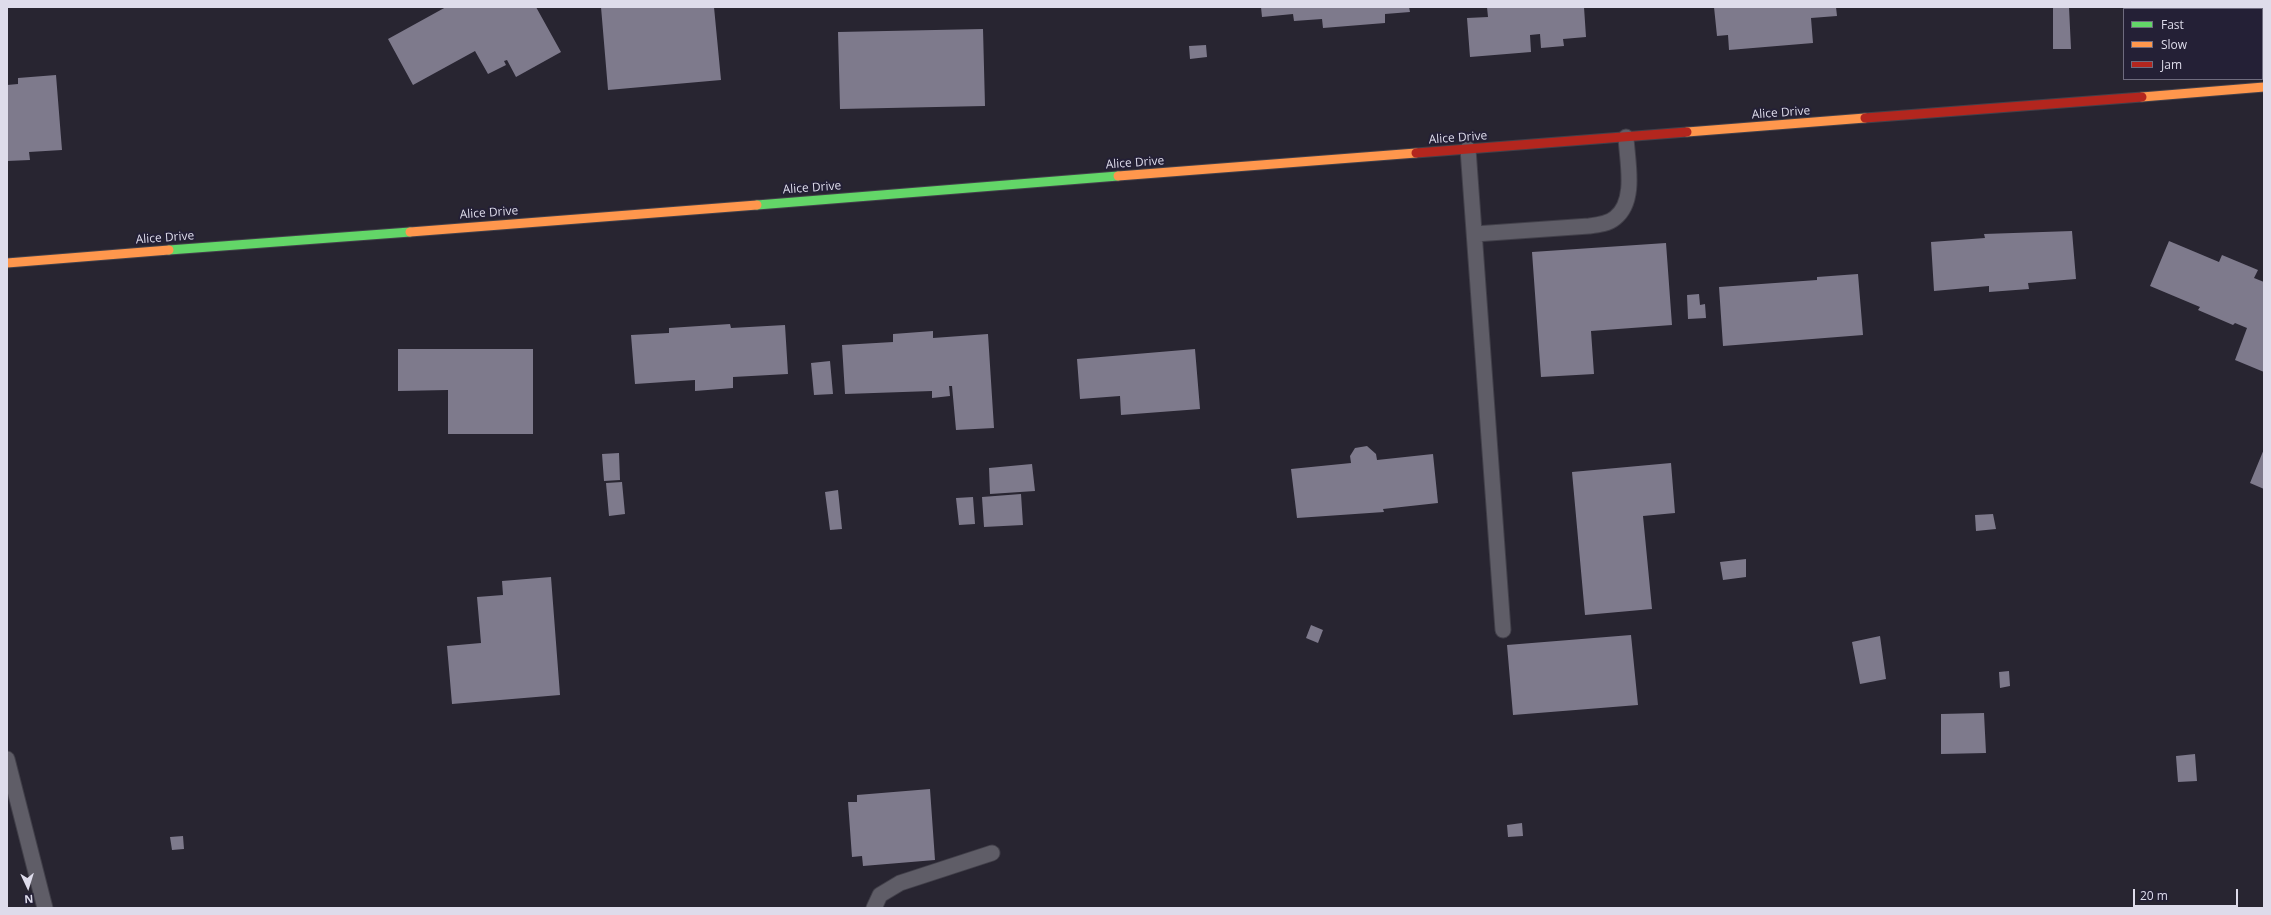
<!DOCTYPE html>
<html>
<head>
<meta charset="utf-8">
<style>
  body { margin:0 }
  #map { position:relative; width:2271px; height:915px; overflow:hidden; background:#282531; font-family:"Open Sans",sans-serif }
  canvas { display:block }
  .frame { position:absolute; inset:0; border:8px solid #dedceb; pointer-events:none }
  .legend { position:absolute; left:2123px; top:8px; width:140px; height:72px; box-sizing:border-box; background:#242036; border:1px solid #6e6b7e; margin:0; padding:5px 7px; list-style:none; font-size:12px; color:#dedceb }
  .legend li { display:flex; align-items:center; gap:8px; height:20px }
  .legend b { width:20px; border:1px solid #6e6b7e }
  .north { position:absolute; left:8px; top:867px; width:40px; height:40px; -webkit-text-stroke:3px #242036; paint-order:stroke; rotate:176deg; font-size:11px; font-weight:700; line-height:16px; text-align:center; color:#dedceb }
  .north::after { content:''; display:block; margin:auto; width:14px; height:18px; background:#dedceb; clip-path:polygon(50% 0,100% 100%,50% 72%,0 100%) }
  .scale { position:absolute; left:2133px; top:889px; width:105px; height:18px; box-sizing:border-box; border:2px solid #dedceb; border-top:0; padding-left:5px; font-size:12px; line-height:14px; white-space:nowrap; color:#dedceb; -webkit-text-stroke:3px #242036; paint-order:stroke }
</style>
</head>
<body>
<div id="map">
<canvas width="2271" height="915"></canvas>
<div class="frame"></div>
<ul class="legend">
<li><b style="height:5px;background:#63d668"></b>Fast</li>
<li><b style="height:5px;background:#ff974d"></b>Slow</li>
<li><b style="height:5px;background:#b3261e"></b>Jam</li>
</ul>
<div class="north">N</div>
<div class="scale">20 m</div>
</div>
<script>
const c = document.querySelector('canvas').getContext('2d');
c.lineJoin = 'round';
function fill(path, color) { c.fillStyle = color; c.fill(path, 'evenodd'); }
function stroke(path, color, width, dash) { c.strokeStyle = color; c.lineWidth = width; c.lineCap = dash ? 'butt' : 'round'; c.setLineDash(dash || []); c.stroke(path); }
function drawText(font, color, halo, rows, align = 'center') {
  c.font = font + ' "Open Sans",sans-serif'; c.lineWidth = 4; c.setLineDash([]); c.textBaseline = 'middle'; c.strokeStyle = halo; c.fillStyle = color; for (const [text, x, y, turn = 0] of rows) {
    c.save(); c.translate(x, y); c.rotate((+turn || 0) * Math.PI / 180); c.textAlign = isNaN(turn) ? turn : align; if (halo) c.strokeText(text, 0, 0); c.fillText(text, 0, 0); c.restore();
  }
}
fill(new Path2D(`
  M 446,7 L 536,7 L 561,52 L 516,77 L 507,60 L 504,61 L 506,65 L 488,74 L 475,51 L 413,85 L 388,39 Z
  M 601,7 L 714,7 L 721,80 L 608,90 Z
  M 1261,7 L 1409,7 L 1410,12 L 1385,14 L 1385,23 L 1323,28 L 1322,19 L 1294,21 L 1293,14 L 1262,17 Z
  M 1487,7 L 1584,7 L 1586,37 L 1563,39 L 1564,46 L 1541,48 L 1540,34 L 1530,35 L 1531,52 L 1470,57 L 1467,18 L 1488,17 Z
  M 1714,7 L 1836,7 L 1837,16 L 1811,18 L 1813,43 L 1729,50 L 1728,35 L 1717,36 Z
  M 2053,7 L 2069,7 L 2071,49 L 2053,49 Z
  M 983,29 L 985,106 L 840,109 L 838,32 Z
  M 1206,45 L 1207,57 L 1190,59 L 1189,46 Z
  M 56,75 L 62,150 L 29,152 L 30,160 L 7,161 L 7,85 L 18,84 L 18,78 Z
  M 2072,231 L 2076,279 L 2028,283 L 2029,289 L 1989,292 L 1989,286 L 1934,291 L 1931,242 L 1985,238 L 1984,234 Z
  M 2169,241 L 2219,262 L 2222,255 L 2258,270 L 2254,278 L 2264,282 L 2264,372 L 2235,360 L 2247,328 L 2235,323 L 2233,325 L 2198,310 L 2200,307 L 2150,286 Z
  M 1666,243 L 1672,325 L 1591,331 L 1594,374 L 1541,377 L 1532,252 Z
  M 1858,274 L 1863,335 L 1723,346 L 1719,287 L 1817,280 L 1817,277 Z
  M 1699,294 L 1700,305 L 1705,304 L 1706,318 L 1688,319 L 1687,295 Z
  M 730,324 L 731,328 L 785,325 L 788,374 L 733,377 L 733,388 L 695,391 L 695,380 L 635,384 L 631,335 L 669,333 L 669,328 Z
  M 933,331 L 933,338 L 988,334 L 994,428 L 956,430 L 952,386 L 949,386 L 950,396 L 932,398 L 932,391 L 845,394 L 842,345 L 893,342 L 893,334 Z
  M 398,349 L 533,349 L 533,434 L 448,434 L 448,390 L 398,391 Z
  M 1195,349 L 1200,409 L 1121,415 L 1120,396 L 1080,399 L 1077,359 Z
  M 830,361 L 833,394 L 814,395 L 811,363 Z
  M 1367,446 L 1376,454 L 1377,460 L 1433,454 L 1438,503 L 1383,509 L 1384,512 L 1297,518 L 1291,469 L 1351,463 L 1350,456 L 1355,448 Z
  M 2264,449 L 2264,489 L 2250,483 Z
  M 619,453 L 620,480 L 604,481 L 602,454 Z
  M 1671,463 L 1675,513 L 1643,516 L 1652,609 L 1585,615 L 1572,472 Z
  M 1032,464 L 1035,491 L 990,494 L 989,468 Z
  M 622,482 L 625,514 L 609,516 L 606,483 Z
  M 838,490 L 842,529 L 830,530 L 825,492 Z
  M 1021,494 L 1023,525 L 984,527 L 982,497 Z
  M 973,497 L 975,524 L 959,525 L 956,498 Z
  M 1993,514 L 1996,529 L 1976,531 L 1975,515 Z
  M 1746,559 L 1746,577 L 1723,580 L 1720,562 Z
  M 551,577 L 560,695 L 452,704 L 447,646 L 481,643 L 477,597 L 503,595 L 502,581 Z
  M 1311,625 L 1323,630 L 1318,643 L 1306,638 Z
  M 1631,635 L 1638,705 L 1513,715 L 1507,645 Z
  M 1880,636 L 1886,679 L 1860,684 L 1852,642 Z
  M 2009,671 L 2010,686 L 2000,688 L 1999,672 Z
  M 1984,713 L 1986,753 L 1941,754 L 1941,714 Z
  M 2195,754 L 2197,781 L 2178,782 L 2176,756 Z
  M 930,789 L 935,860 L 863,866 L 862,856 L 852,857 L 848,802 L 857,802 L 857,795 Z
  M 1522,823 L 1523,836 L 1508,837 L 1507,825 Z
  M 183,836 L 184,849 L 172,850 L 170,837 Z`), '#7e7a8c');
const lane = new Path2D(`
  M 1468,149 L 1503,630
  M 1475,234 L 1589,226 C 1598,225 1608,224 1615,218 C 1637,201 1627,161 1626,137
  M 7,759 L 45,908
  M 874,908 L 880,895 L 900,883 L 992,853`);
const fast = new Path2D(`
  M 757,205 L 1118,176
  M 169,250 L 410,232`);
const slow = new Path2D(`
  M 2142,97 L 2264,87
  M 1687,132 L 1865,118
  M 1118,176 L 1416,153
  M 410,232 L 757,205
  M 7,263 L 169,250`);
const jam = new Path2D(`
  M 1865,118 L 2142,97
  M 1416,153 L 1687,132`);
stroke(lane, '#42404a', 17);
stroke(fast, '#42404a', 11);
stroke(slow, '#42404a', 11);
stroke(jam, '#42404a', 11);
stroke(lane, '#5f5d67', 15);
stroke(fast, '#63d668', 9);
stroke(slow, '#ff974d', 9);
stroke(jam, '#b3261e', 9);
drawText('12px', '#dedceb', '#242036', [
  ["Alice Drive",1781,113,-4],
  ["Alice Drive",1458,138,-4],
  ["Alice Drive",1135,163,-4],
  ["Alice Drive",812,188,-4],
  ["Alice Drive",489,213,-4],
  ["Alice Drive",165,238,-4]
]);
</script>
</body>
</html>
